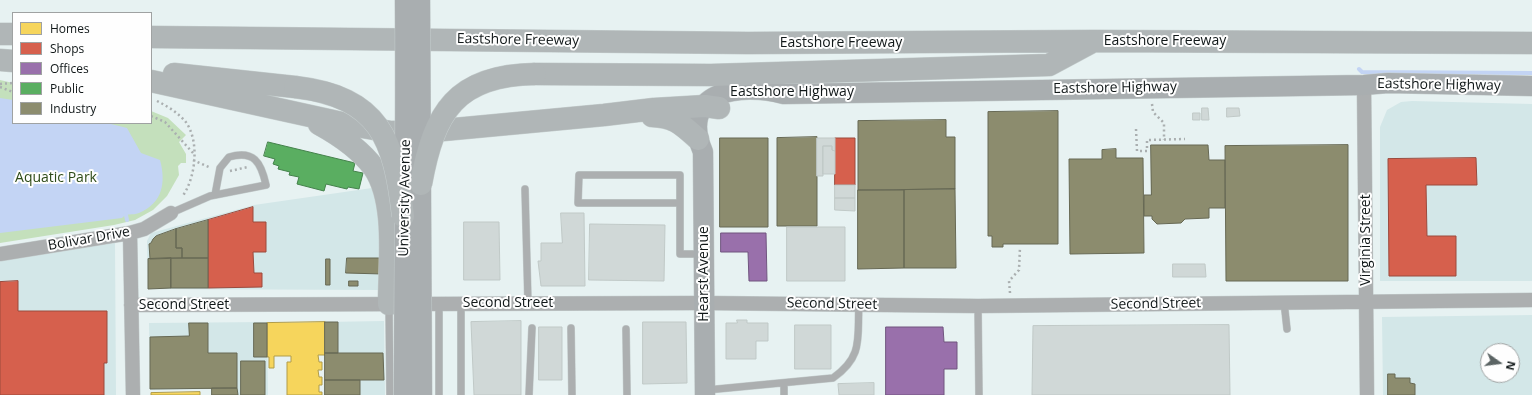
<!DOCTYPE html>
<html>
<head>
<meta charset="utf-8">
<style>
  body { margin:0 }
  #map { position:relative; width:1532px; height:395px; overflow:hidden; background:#e7f2f2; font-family:"Open Sans",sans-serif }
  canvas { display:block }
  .legend { position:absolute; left:12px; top:12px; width:140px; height:112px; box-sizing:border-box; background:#fefefe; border:1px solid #9fa2a2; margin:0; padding:5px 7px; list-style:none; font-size:12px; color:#101718 }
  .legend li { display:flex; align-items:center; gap:8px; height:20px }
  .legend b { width:20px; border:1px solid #9fa2a2 }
  .north { position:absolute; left:1480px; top:343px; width:40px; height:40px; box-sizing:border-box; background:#fefefe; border:1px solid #9fa2a2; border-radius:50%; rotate:104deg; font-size:11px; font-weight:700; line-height:16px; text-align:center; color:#101718 }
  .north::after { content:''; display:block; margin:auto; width:14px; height:18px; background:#5b6464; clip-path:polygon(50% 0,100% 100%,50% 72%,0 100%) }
</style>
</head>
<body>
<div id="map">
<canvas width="1532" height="395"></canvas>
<ul class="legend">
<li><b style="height:11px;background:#f6d55c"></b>Homes</li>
<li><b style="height:11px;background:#d6604d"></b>Shops</li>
<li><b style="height:11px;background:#9970ab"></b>Offices</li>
<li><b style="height:11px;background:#5aae61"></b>Public</li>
<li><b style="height:11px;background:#8c8c6e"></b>Industry</li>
</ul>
<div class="north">N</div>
</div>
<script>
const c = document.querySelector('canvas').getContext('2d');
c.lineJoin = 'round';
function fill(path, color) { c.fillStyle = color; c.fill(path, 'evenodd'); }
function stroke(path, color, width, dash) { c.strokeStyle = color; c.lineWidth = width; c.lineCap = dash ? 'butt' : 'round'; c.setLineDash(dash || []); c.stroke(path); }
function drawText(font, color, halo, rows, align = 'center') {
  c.font = font + ' "Open Sans",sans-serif'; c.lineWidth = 4; c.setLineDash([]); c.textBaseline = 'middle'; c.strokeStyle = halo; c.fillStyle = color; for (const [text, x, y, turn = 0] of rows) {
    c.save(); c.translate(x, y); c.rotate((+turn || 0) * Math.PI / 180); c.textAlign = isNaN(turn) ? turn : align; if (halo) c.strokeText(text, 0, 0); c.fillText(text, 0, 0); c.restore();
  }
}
fill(new Path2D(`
  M 1412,101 L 1532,104 L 1532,281 L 1380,281 L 1380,127 L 1387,110 L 1401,102 Z
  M 372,188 L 379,204 L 383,290 L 148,289 L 147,241 L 151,233 L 254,205 Z
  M 115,243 L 116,395 L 0,395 L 0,260 Z
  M 1532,315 L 1532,395 L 1383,395 L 1382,317 ZM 1488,351 L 1512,351 L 1512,375 L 1488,375 Z
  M 384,321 L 385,395 L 325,395 L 325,322 Z
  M 267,322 L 268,395 L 211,395 L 211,389 L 150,390 L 149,323 Z`), '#d3e7e8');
fill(new Path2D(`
  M 0,80 L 13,83 L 13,123 L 151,123 L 151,111 L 168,118 L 186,135 L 179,142 L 186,154 L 186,163 L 181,163 L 178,166 L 179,175 L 167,196 L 153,210 L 135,220 L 114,225 L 0,243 Z`), '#c4e0bc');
fill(new Path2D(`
  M 0,98 L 13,100 L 13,123 L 107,123 L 127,128 L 141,153 L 160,160 C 166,182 163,203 139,213 C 132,216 127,212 122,218 L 0,233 Z`), '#c3d4f4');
const homes = new Path2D(`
  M 325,322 L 325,355 L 318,355 L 319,362 L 322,362 L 322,370 L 318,370 L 319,377 L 322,377 L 322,385 L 319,385 L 319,392 L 322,392 L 322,395 L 287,395 L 287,362 L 291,362 L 291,356 L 274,356 L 274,368 L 269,368 L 269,357 L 267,357 L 267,323 Z
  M 200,392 L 200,395 L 151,395 L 151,393 Z`);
fill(homes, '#f6d55c');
stroke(homes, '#b19c48', 1);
const shops = new Path2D(`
  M 835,138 L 855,138 L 855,185 L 835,185 Z
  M 1476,158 L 1477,185 L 1426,185 L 1427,236 L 1456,236 L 1456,276 L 1389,276 L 1388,159 Z
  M 253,207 L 253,222 L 266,222 L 266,252 L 253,252 L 254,273 L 262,273 L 262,287 L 208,288 L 208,220 Z
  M 18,281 L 18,311 L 107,311 L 107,363 L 104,363 L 104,395 L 0,395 L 0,282 Z`);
fill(shops, '#d6604d');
stroke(shops, '#9b4a3d', 1);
const offices = new Path2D(`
  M 721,233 L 766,233 L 767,281 L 749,281 L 748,252 L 721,252 Z
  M 886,327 L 943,327 L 944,342 L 957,342 L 957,369 L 944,369 L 944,395 L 886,395 Z`);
fill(offices, '#9970ab');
stroke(offices, '#70557f', 1);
const public = new Path2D(`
  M 268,142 L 355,163 L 353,171 L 363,173 L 359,189 L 348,187 L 347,189 L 326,184 L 324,191 L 297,184 L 299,177 L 289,175 L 290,172 L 278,169 L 279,166 L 273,164 L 275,159 L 264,156 Z`);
fill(public, '#5aae61');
stroke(public, '#44814b', 1);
const industry = new Path2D(`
  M 1058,111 L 1058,244 L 1003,244 L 1003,247 L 992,247 L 992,236 L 988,236 L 988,112 Z
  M 946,120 L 946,137 L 955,137 L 955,189 L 858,190 L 858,121 Z
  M 817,137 L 817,226 L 777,226 L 777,138 Z
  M 720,138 L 768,138 L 768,227 L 720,227 Z
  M 1151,145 L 1208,145 L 1209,160 L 1225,160 L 1225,208 L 1209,208 L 1209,218 L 1185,219 L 1181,223 L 1157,224 L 1152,219 L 1152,216 L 1144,216 L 1144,195 L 1151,195 Z
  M 1348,145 L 1348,281 L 1226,281 L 1225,146 Z
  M 1116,149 L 1116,158 L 1143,158 L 1144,253 L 1070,254 L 1069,159 L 1102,159 L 1102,150 Z
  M 955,189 L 956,268 L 904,268 L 904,190 Z
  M 858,190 L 904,190 L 904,268 L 858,269 Z
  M 208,220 L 208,258 L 182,258 L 182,248 L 176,248 L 176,229 Z
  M 176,229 L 176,248 L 182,248 L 182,258 L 150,259 L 149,244 L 151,243 L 153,239 L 156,236 Z
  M 171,258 L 171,288 L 148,289 L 148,259 Z
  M 171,258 L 208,258 L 208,288 L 171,288 Z
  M 347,258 L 383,258 L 383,274 L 346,273 Z
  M 326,259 L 330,259 L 330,285 L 326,285 Z
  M 349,281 L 358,281 L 358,286 L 349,286 Z
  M 325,322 L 338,322 L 338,353 L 325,353 Z
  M 189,323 L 208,323 L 208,353 L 237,353 L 237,388 L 150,389 L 150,337 L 189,336 Z
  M 254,323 L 267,323 L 267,357 L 254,357 Z
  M 325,353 L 383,353 L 384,380 L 325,380 Z
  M 241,361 L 265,361 L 265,395 L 241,395 Z
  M 1388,374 L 1395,374 L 1395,378 L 1410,378 L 1410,383 L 1415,384 L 1415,395 L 1388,395 Z
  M 325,380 L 360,380 L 360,395 L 325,395 Z
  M 212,388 L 237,388 L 238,395 L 212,395 Z`);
fill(industry, '#8c8c6e');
stroke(industry, '#676954', 1);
stroke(new Path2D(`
  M 1359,69 L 1362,72 L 1532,73
  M 125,210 L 127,220`), '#c3d4f4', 4);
const building = new Path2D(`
  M 1202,108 L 1208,108 L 1209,120 L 1202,120 Z
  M 1227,108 L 1239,108 L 1240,116 L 1227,117 Z
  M 1193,113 L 1200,113 L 1200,120 L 1193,120 Z
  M 817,138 L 835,138 L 835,151 L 832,150 L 832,146 L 823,146 L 823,176 L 817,176 Z
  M 823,146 L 832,146 L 832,150 L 835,151 L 835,174 L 823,174 Z
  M 835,185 L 855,185 L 855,198 L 835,198 Z
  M 835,198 L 855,198 L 855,211 L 835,210 Z
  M 561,213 L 584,213 L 585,286 L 541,286 L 538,261 L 541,261 L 541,243 L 562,243 Z
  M 464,222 L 499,222 L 500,280 L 464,280 Z
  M 590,224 L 665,225 L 664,281 L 589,280 Z
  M 787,227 L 845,227 L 845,281 L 787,281 Z
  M 1173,264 L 1205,264 L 1206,277 L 1173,277 Z
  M 737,320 L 747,320 L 747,323 L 768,323 L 768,341 L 756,341 L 756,359 L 726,359 L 726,323 L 737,323 Z
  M 521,321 L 521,395 L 474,395 L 471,322 Z
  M 643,322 L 686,322 L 687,383 L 643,384 Z
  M 795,325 L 831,325 L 831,369 L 795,369 Z
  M 1229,325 L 1230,395 L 1032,395 L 1033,326 Z
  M 539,327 L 562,327 L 562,380 L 539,380 Z
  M 874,383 L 874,395 L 839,395 L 838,384 Z`);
fill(building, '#d0d8d7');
stroke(building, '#c0c9c7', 1);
const lane = new Path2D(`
  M 525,189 L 528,303
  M 680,203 L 578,203 L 579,175 L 680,175 L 680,254 L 702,254
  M 171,213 L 210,196 L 266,185 C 261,162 254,150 229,157 L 220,168 L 215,195
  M 1284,302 L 1287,329
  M 439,304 L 439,395
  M 461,304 L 461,395
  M 389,306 L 390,395
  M 978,306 L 979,395
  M 571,328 L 572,395
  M 626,329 L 627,395
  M 784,383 L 784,395
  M 707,390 L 833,378 C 864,356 857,338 859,304
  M 529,395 L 532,328`);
const street = new Path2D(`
  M 1364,85 L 1367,395
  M 130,233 L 133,395
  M 0,254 L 130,233 L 144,229 L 171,213
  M 131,305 L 704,303 L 978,306 L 1532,300`);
const secondary = new Path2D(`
  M 705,395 L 703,152 C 677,91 740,82 784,94 L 1364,85 L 1388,83 L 1532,86`);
const highway = new Path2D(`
  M 0,34 L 13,34
  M 151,37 L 748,43 L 1094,41 L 1532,43
  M 0,60 L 13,61
  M 174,74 L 295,87
  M 535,74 L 711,75 L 1049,65 L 1090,43
  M 151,81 L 351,125 L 391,132 L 433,131 L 604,115 L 654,109 L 705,106 L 719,108
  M 652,116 C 675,117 681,124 698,139
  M 319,124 C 339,135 360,149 374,168 C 397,202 389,264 389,304`);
stroke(lane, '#c5cece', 8);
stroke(street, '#c5cece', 15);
stroke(secondary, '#c5cece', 21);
stroke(highway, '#c5cece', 23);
stroke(new Path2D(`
  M 0,84 L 13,83
  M 0,87 L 13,92
  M 157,101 C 167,106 177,112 185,121 C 200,140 196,178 182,197
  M 1152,104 L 1153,112 L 1164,123 L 1164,140
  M 151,116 L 165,122 L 193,153
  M 1136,129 L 1137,151 L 1147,151 L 1147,140 L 1185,139
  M 193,160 L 211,168
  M 230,171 L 248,167
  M 1010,293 L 1009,281 L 1019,270 L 1020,247`), '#aaafb0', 2.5, [2, 3]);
stroke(lane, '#acafb0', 7);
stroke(street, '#acafb0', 14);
stroke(secondary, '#a9aeb0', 20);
stroke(highway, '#b0b6b7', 22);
const secondaryBridge = new Path2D(`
  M 420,0 L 422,395
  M 404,395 C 404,263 406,132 405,0`);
const highwayBridge = new Path2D(`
  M 295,87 C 380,97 394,139 403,216
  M 421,184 C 434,112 456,75 535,74`);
stroke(secondaryBridge, '#c5cece', 21, []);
stroke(highwayBridge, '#c5cece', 23, []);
stroke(secondaryBridge, '#a9aeb0', 20);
stroke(highwayBridge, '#b0b6b7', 22);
drawText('14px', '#101718', '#fefefe', [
  ["Eastshore Freeway",518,40,1],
  ["Eastshore Freeway",1165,41],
  ["Eastshore Freeway",841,43],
  ["Eastshore Highway",1439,85,1],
  ["Eastshore Highway",1115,88,-1],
  ["Eastshore Highway",792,92],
  ["University Avenue",405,198,-89],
  ["Bolivar Drive",89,239,-10],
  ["Virginia Street",1366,240,-90],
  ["Hearst Avenue",704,274,-90],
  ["Second Street",508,303],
  ["Second Street",832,304,1],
  ["Second Street",1156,304,-1],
  ["Second Street",184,305]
]);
drawText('14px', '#2e4b18', '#fefefe', [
  ["Aquatic Park",56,178]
]);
</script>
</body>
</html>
